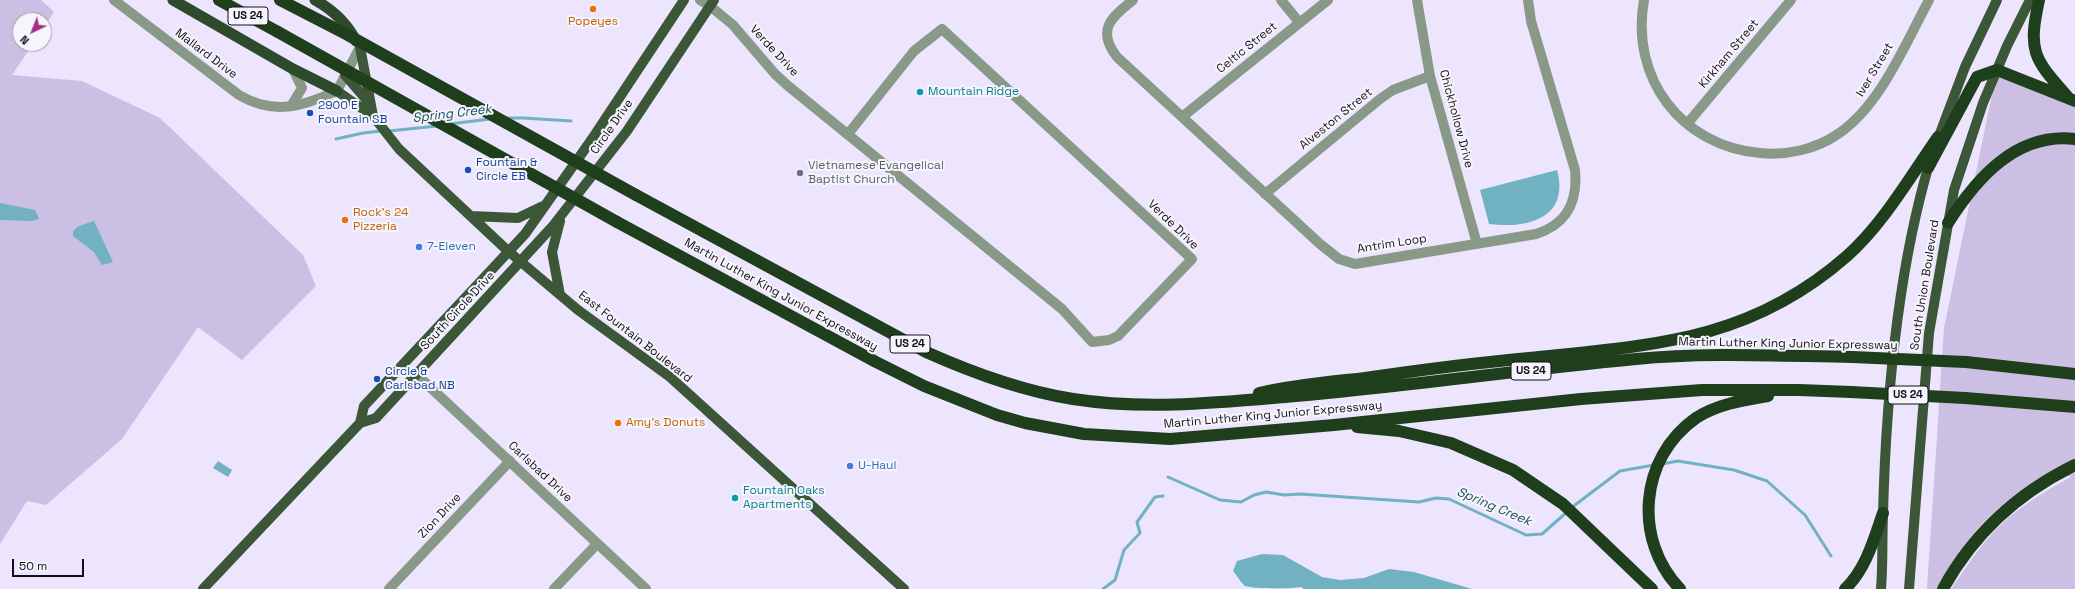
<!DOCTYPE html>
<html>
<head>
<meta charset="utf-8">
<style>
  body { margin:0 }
  #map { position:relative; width:2075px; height:589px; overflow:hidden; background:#ede4fe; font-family:"Space Grotesk",sans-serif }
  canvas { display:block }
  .north { position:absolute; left:12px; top:12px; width:40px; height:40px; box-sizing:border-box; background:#f7f5fc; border:1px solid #9c99a2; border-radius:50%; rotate:223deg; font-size:11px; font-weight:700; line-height:16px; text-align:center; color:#130f1a }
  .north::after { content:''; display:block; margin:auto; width:14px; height:18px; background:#a22f8a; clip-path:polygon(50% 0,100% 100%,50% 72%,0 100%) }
  .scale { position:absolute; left:12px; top:559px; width:72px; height:18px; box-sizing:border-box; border:2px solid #130f1a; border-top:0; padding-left:5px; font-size:12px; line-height:14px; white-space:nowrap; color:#130f1a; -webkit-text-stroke:3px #f7f5fc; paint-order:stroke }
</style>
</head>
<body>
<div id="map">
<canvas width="2075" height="589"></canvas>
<div class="north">N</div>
<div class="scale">50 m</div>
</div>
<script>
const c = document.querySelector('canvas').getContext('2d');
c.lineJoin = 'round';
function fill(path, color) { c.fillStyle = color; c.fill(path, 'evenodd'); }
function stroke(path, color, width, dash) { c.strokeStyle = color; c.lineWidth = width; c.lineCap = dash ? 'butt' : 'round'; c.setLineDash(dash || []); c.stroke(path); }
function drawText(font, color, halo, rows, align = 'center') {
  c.font = font + ' "Space Grotesk",sans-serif'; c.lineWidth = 4; c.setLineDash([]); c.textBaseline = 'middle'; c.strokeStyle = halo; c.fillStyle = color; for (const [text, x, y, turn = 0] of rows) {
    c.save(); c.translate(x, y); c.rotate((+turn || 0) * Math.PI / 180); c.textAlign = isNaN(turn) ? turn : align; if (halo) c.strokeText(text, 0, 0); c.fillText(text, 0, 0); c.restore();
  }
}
fill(new Path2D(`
  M 0,0 L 41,0 L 54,12 L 44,27 L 44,20 L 20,20 L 20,44 L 33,44 L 12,75 L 82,81 L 160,118 L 303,255 L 316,286 L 242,360 L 198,327 L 122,439 L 46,505 L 27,501 L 0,544 Z
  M 1997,70 L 2075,102 L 2075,589 L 1951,589 C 1964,571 1976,551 1991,535 C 2013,510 2042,493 2071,477 L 2053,470 C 2028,486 2003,502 1982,524 C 1964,543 1950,567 1936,589 L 1927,589 L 1944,328 Z`), '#cbbfe3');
fill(new Path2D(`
  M 1557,170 C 1570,218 1528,229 1489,224 L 1480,190 Z
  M 0,203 L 35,210 L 39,219 L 31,221 L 0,220 Z
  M 94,221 L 113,262 L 102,265 L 94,252 L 73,236 L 73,231 L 79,226 Z
  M 218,461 L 232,470 L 228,477 L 213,468 Z
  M 1262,554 L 1283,555 L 1322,577 L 1340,580 L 1364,578 L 1389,569 L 1414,572 L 1472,589 L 1304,589 L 1301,587 C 1290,589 1254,589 1245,586 C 1240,582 1237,575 1233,571 L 1237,561 Z`), '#70b2c1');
stroke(new Path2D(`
  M 506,118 L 523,118 L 571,121
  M 450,124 L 490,119
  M 389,131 L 437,126
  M 336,139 L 363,133 L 381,131
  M 1662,464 L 1678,461 L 1734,470 L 1767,481 L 1805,515 L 1831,556
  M 1168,477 L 1220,500 L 1241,502 L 1254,495 L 1266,492 L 1284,495 L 1300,494 L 1419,502 L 1436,498 L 1449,499 L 1526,535 L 1542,534 L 1567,512
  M 1571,508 L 1620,471 L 1654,465
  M 1103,589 L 1115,580 L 1124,550 L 1140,533 L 1137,522 L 1155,497 L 1163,496`), '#70b2c1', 3);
stroke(new Path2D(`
  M 114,0 L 239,95 C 275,116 301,106 337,91 L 360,47
  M 1133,0 C 1111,18 1096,30 1117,57 L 1320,244 L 1339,259 L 1355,264 L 1536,234 C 1567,224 1578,202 1575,170 L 1531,21 L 1528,0
  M 1281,0 L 1299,22
  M 1417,0 L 1430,76 L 1477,244
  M 1644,0 C 1630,78 1681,146 1760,153 C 1787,156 1816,149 1838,134 C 1881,105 1905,44 1929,0
  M 710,6 L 733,25 L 775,74 L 787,85 L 1062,309 L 1092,342 L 1109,340 L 1118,336 L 1192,259 L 942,29 L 914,51 L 848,134
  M 291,106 L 302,88 L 293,69
  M 1182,117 L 1328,0
  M 1687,124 L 1791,0
  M 1265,194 L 1380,99 L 1393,90 L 1430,76
  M 416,374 L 646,589
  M 389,589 L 510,461
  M 554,589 L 597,544`), '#899987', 10);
stroke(new Path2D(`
  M 700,0 L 710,6`), '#899987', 10);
stroke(new Path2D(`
  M 360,47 L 373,116
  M 345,75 L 371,105
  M 337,91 L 373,116 L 399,149 L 508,251 L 578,310 L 670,377 L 904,589
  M 1936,144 L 1965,67 L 1997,0
  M 471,216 L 518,218 L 543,206
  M 560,295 L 552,252 L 560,221
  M 360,423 L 376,418 L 552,227 L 627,131 L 714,0
  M 203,589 L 360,423 L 364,406 L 525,234 L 592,139 L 684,0
  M 1881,589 C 1883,564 1882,539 1883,514 C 1886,398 1897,272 1930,161
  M 1909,589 L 1929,333 L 1954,190 L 1983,103 L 2007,46 L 2030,0`), '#3b5738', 10);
stroke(new Path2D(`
  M 173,0 L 293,69 L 337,91
  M 315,0 C 333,10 347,23 356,41`), '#2d4b2a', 11);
stroke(new Path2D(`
  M 219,0 L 278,32
  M 2039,0 C 2028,51 2033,58 2067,96
  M 1928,168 L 1977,77 L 1997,70 L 2075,101
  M 636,195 L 926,352 C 973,373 1022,391 1073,399 C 1143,410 1215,403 1285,397 C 1402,387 1518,370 1636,359 C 1707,352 1780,356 1852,357
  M 617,222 L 876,362 L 924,386 L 997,415 L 1025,423 L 1084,434 L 1170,439 L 1334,425 L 1581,399 L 1702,390 L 1799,390 L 1851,392
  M 1948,223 C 1976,179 2016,132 2075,139
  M 1966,362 L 2075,374
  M 1259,393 C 1294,385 1330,382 1365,378 C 1420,370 1474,363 1529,358 C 1652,345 1749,342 1847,256 C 1883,224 1910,177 1938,137
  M 1965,398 L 2075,407
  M 1357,427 L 1399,431 L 1451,443 L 1513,470 L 1563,504 L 1652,589
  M 1680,589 C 1633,540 1639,458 1696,418 C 1717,404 1744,400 1768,396
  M 1845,589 C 1866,569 1874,539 1883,513
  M 1943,589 C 1973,534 2018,493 2075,465`), '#1f3f1c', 12);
stroke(new Path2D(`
  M 280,0 L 346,34 L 636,195
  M 278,32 L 617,222
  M 1852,357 L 1966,362
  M 1851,392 L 1965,398`), '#1f3f1c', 12);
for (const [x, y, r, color] of [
  [593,9,4,"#e8710a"],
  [920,92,4,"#0f9aa8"],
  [310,113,4,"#1a4fb4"],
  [468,170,4,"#1a4fb4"],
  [800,173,4,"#6b7280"],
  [345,220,4,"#e8710a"],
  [419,247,4,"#3f7fe0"],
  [377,379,4,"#1a4fb4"],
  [618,423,4,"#e8710a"],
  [850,466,4,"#3f7fe0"],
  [735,498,4,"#0f9aa8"]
]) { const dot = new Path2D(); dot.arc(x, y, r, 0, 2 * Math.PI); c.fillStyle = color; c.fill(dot); stroke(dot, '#f7f5fc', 1.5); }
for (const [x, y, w] of [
  [248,16,40],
  [910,344,40],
  [1531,371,40],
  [1908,395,40]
]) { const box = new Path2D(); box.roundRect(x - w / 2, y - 9, w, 18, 3); c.fillStyle = '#f7f5fc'; c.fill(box); stroke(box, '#130f1a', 1); }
drawText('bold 11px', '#130f1a', null, [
  ["US 24",248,16],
  ["US 24",910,344],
  ["US 24",1531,371],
  ["US 24",1908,395]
]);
drawText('12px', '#c56008', '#f7f5fc', [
  ["Popeyes",593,22,"center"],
  ["Rock's 24",353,213],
  ["Pizzeria",353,227],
  ["Amy's Donuts",626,423]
], 'left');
drawText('12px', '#130f1a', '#f7f5fc', [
  ["Celtic Street",1247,48,-39],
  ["Verde Drive",774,51,47],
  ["Mallard Drive",206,54,37],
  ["Kirkham Street",1729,54,-50],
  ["Iver Street",1875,70,-59],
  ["Alveston Street",1336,119,-39],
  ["Chickhollow Drive",1456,119,75],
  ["Circle Drive",612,127,-55],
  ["Verde Drive",1173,225,44],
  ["Antrim Loop",1392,244,-9],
  ["South Union Boulevard",1925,285,-81],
  ["Martin Luther King Junior Expressway",781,295,29],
  ["South Circle Drive",458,311,-47],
  ["East Fountain Boulevard",635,337,38],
  ["Martin Luther King Junior Expressway",1788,344,1],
  ["Martin Luther King Junior Expressway",1273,415,-5],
  ["Carlsbad Drive",540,472,43],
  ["Zion Drive",440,516,-47]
]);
drawText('12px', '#0d838f', '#f7f5fc', [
  ["Mountain Ridge",928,92],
  ["Fountain Oaks",743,491],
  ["Apartments",743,505]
], 'left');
drawText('12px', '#164399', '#f7f5fc', [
  ["2900 E",318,106],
  ["Fountain SB",318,120],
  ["Fountain &",476,163],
  ["Circle EB",476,177],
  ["Circle &",385,372],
  ["Carlsbad NB",385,386]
], 'left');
drawText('12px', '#5b616d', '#f7f5fc', [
  ["Vietnamese Evangelical",808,166],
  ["Baptist Church",808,180]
], 'left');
drawText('12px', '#366cbe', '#f7f5fc', [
  ["7-Eleven",427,247],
  ["U-Haul",858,466]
], 'left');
drawText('italic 13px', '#134e59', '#f7f5fc', [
  ["Spring Creek",452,114,-7],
  ["Spring Creek",1494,507,23]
]);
</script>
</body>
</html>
